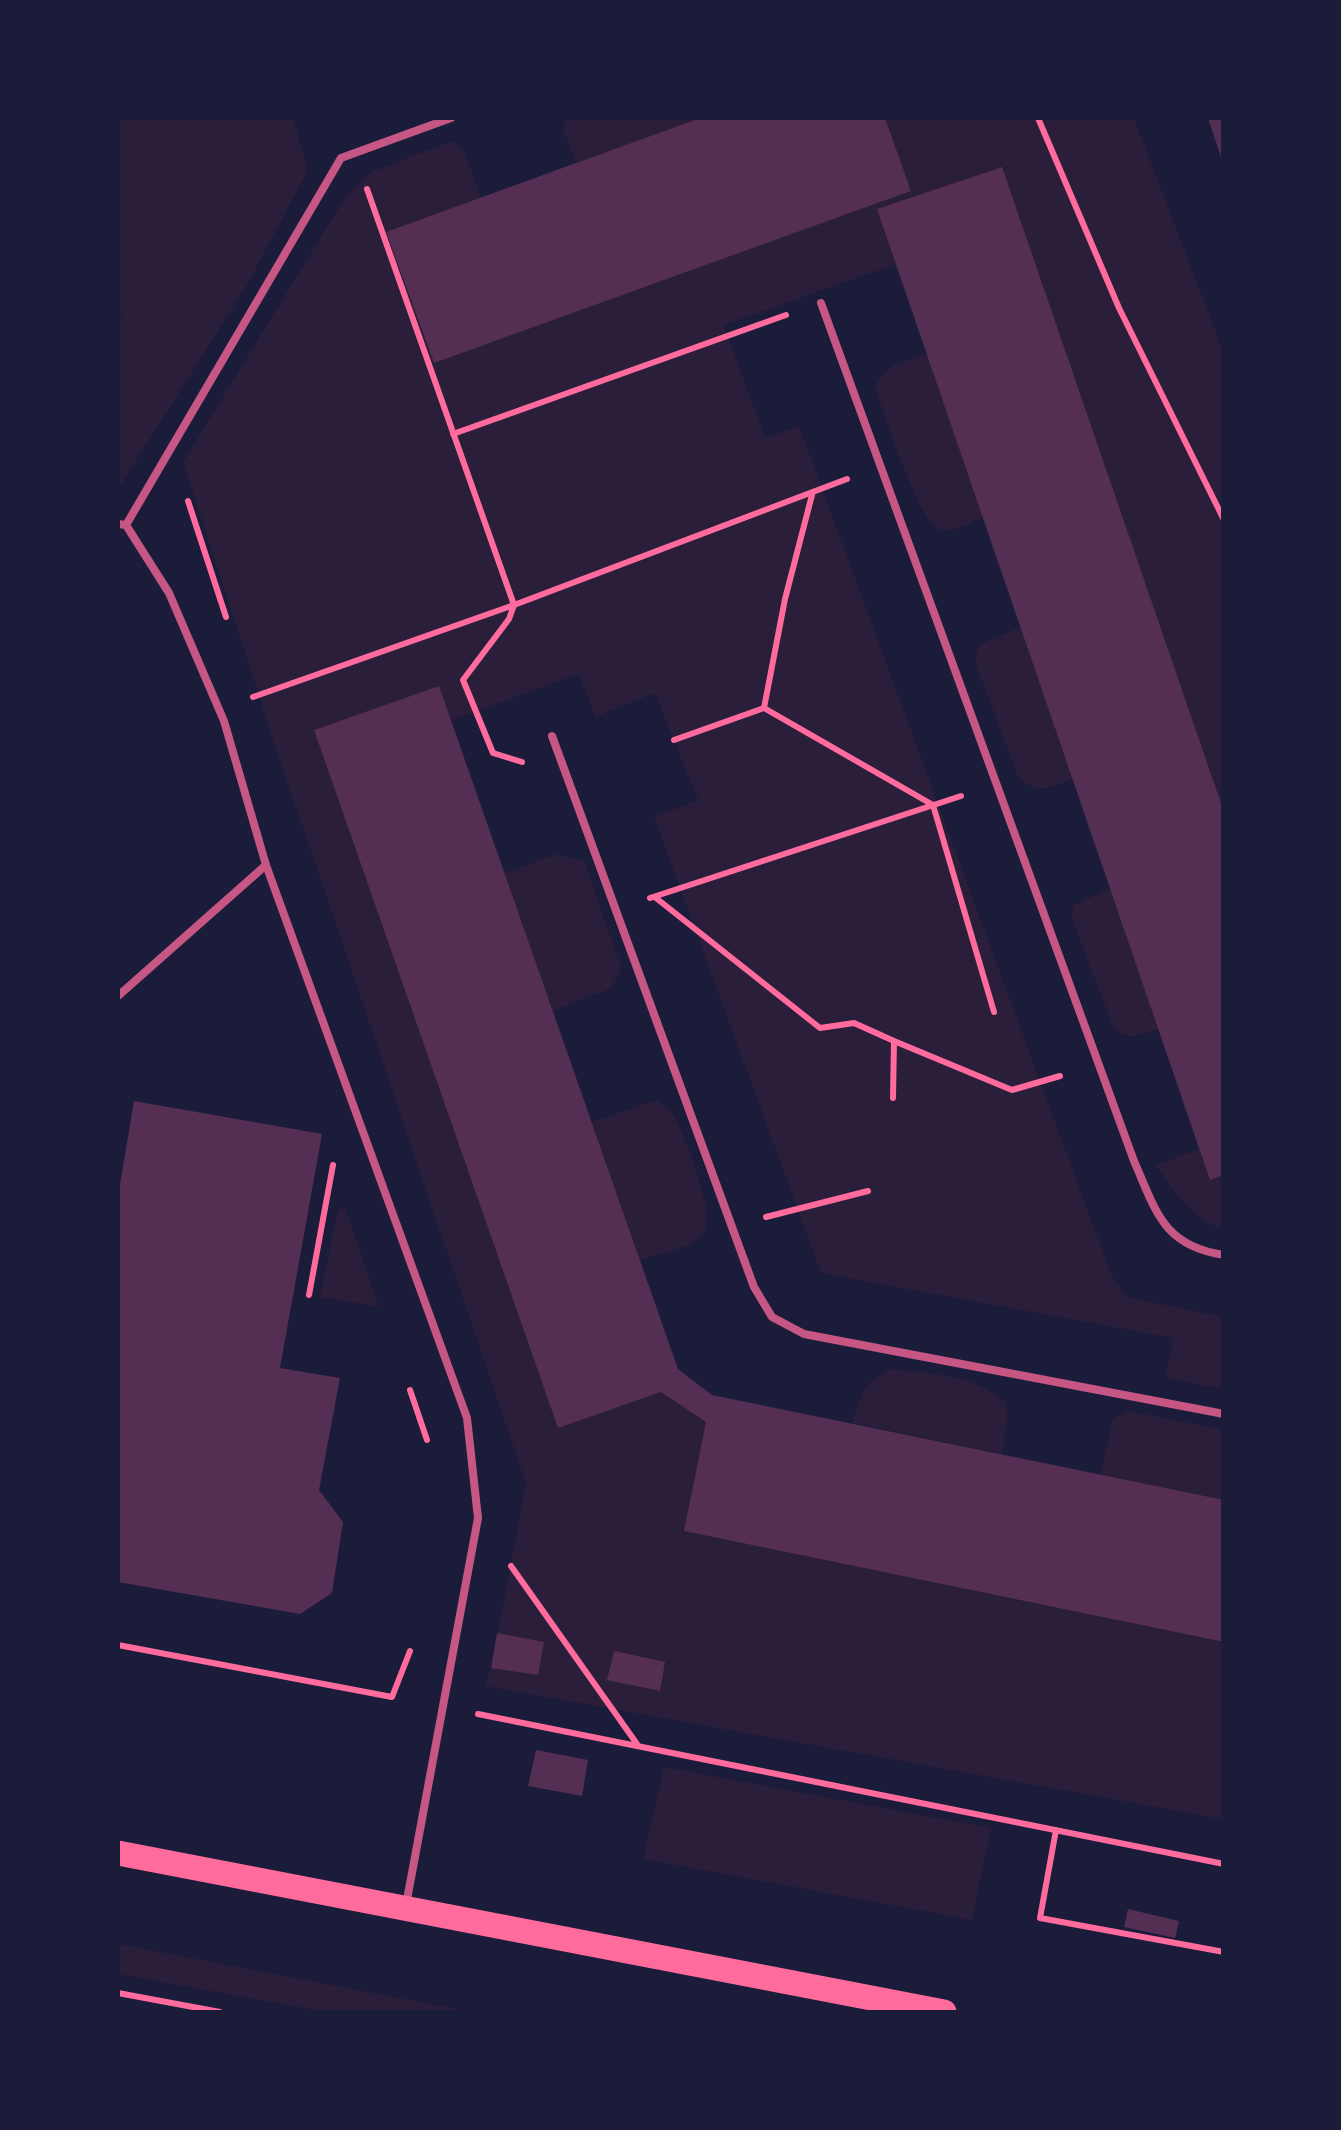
<!DOCTYPE html>
<html>
<head>
<meta charset="utf-8">
<style>
  body { margin:0 }
  #map { position:relative; width:1341px; height:2130px; overflow:hidden; background:#1b1b3a; font-family:Roboto,sans-serif }
  canvas { display:block }
  .frame { position:absolute; inset:0; border:120px solid #1b1b3a; pointer-events:none }
</style>
</head>
<body>
<div id="map">
<canvas width="1341" height="2130"></canvas>
<div class="frame"></div>
</div>
<script>
const c = document.querySelector('canvas').getContext('2d');
c.lineJoin = 'round';
function fill(path, color) { c.fillStyle = color; c.fill(path, 'evenodd'); }
function stroke(path, color, width, dash) { c.strokeStyle = color; c.lineWidth = width; c.lineCap = dash ? 'butt' : 'round'; c.setLineDash(dash || []); c.stroke(path); }
fill(new Path2D(`
  M 118,118 L 293,118 L 308,170 L 247,285 L 118,489 L 118,317 L 122,315 L 118,302 Z
  M 567,118 L 700,118 L 576,163 L 563,128 Z
  M 885,118 L 1134,118 L 1223,351 L 1223,812 L 896,264 L 724,325 L 765,438 L 799,426 L 1111,1274 L 1127,1297 L 1223,1317 L 1223,1389 L 1166,1378 L 1173,1338 L 821,1273 L 654,817 L 698,800 L 655,693 L 595,717 L 579,674 L 451,720 L 438,687 L 314,730 L 558,1427 L 661,1392 L 706,1422 L 685,1531 L 1223,1642 L 1223,1819 L 485,1686 L 491,1668 L 526,1484 L 274,742 L 183,462 L 346,196 L 371,172 L 452,141 L 463,149 L 481,197 L 386,232 L 434,363 L 911,191 Z
  M 927,353 L 983,517 C 971,522 952,535 939,529 C 917,519 886,416 875,389 C 883,364 904,362 927,353 Z
  M 1020,627 L 1073,779 C 1052,788 1038,794 1019,779 L 976,664 L 978,645 Z
  M 558,854 L 585,862 L 621,968 L 612,988 L 552,1011 L 504,873 Z
  M 1111,888 L 1159,1029 C 1141,1035 1126,1043 1113,1026 L 1071,917 L 1074,905 Z
  M 656,1100 C 657,1102 667,1107 669,1109 C 683,1125 717,1217 704,1233 C 693,1248 658,1254 640,1260 L 592,1122 Z
  M 1200,1149 L 1210,1179 L 1223,1175 L 1223,1229 C 1192,1218 1174,1192 1156,1165 Z
  M 338,1209 L 346,1209 L 379,1307 L 320,1297 Z
  M 891,1369 C 933,1374 972,1374 1006,1402 L 1007,1421 L 1002,1454 L 852,1423 C 861,1394 862,1383 891,1369 Z
  M 1128,1411 L 1223,1430 L 1223,1500 L 1100,1475 L 1113,1418 Z
  M 664,1767 L 991,1828 L 972,1920 L 643,1859 Z
  M 118,1944 L 462,2010 L 476,2012 L 326,2012 L 118,1974 Z`), '#2a1e3b');
fill(new Path2D(`
  M 700,118 L 885,118 L 911,191 L 434,363 L 386,232 Z
  M 1208,118 L 1224,118 L 1224,163 L 1223,163 Z
  M 1002,167 L 1224,812 L 1224,1175 L 1210,1180 L 877,209 Z
  M 439,686 L 678,1369 L 712,1395 L 1224,1500 L 1224,1642 L 684,1531 L 706,1422 L 661,1392 L 558,1428 L 314,730 Z
  M 134,1101 L 322,1134 L 280,1368 L 340,1378 L 319,1490 L 343,1522 L 332,1593 L 300,1614 L 118,1582 L 118,1196 Z
  M 497,1633 L 544,1642 L 538,1675 L 491,1668 Z
  M 614,1651 L 665,1662 L 660,1691 L 607,1680 Z
  M 536,1750 L 588,1760 L 582,1796 L 528,1786 Z
  M 1128,1909 L 1179,1921 L 1175,1938 L 1124,1927 Z`), '#542f53');
stroke(new Path2D(`
  M 1038,118 L 1119,308 L 1224,520
  M 367,189 L 514,605 L 509,619 L 463,680 L 493,753 L 522,762
  M 453,434 L 786,315
  M 188,501 L 226,617
  M 253,697 L 514,605 L 847,479
  M 764,708 L 785,599 L 812,495
  M 674,740 L 764,708 L 933,805 L 994,1012
  M 650,898 L 961,796
  M 656,898 L 820,1028 L 854,1023 L 894,1041 L 893,1098
  M 894,1041 L 1012,1090 L 1060,1076
  M 766,1217 L 868,1191
  M 309,1295 L 333,1165
  M 410,1390 L 427,1440
  M 511,1566 L 637,1744
  M 118,1645 L 392,1697 L 410,1651
  M 478,1714 L 1224,1864
  M 1056,1830 L 1040,1918 L 1224,1952
  M 118,1993 L 220,2012`), '#ff6b9d', 6);
stroke(new Path2D(`
  M 821,303 L 1134,1161 C 1156,1211 1163,1246 1224,1255
  M 118,524 L 126,525 L 169,593 L 224,721 L 266,865 L 467,1418 L 478,1518 L 406,1905
  M 126,525 L 341,158 L 451,118
  M 552,736 L 754,1287 L 772,1317 L 804,1334 L 1224,1414
  M 118,996 L 266,865`), '#c65784', 8);
stroke(new Path2D(`
  M 118,1853 L 944,2012`), '#ff6b9d', 25);
</script>
</body>
</html>
